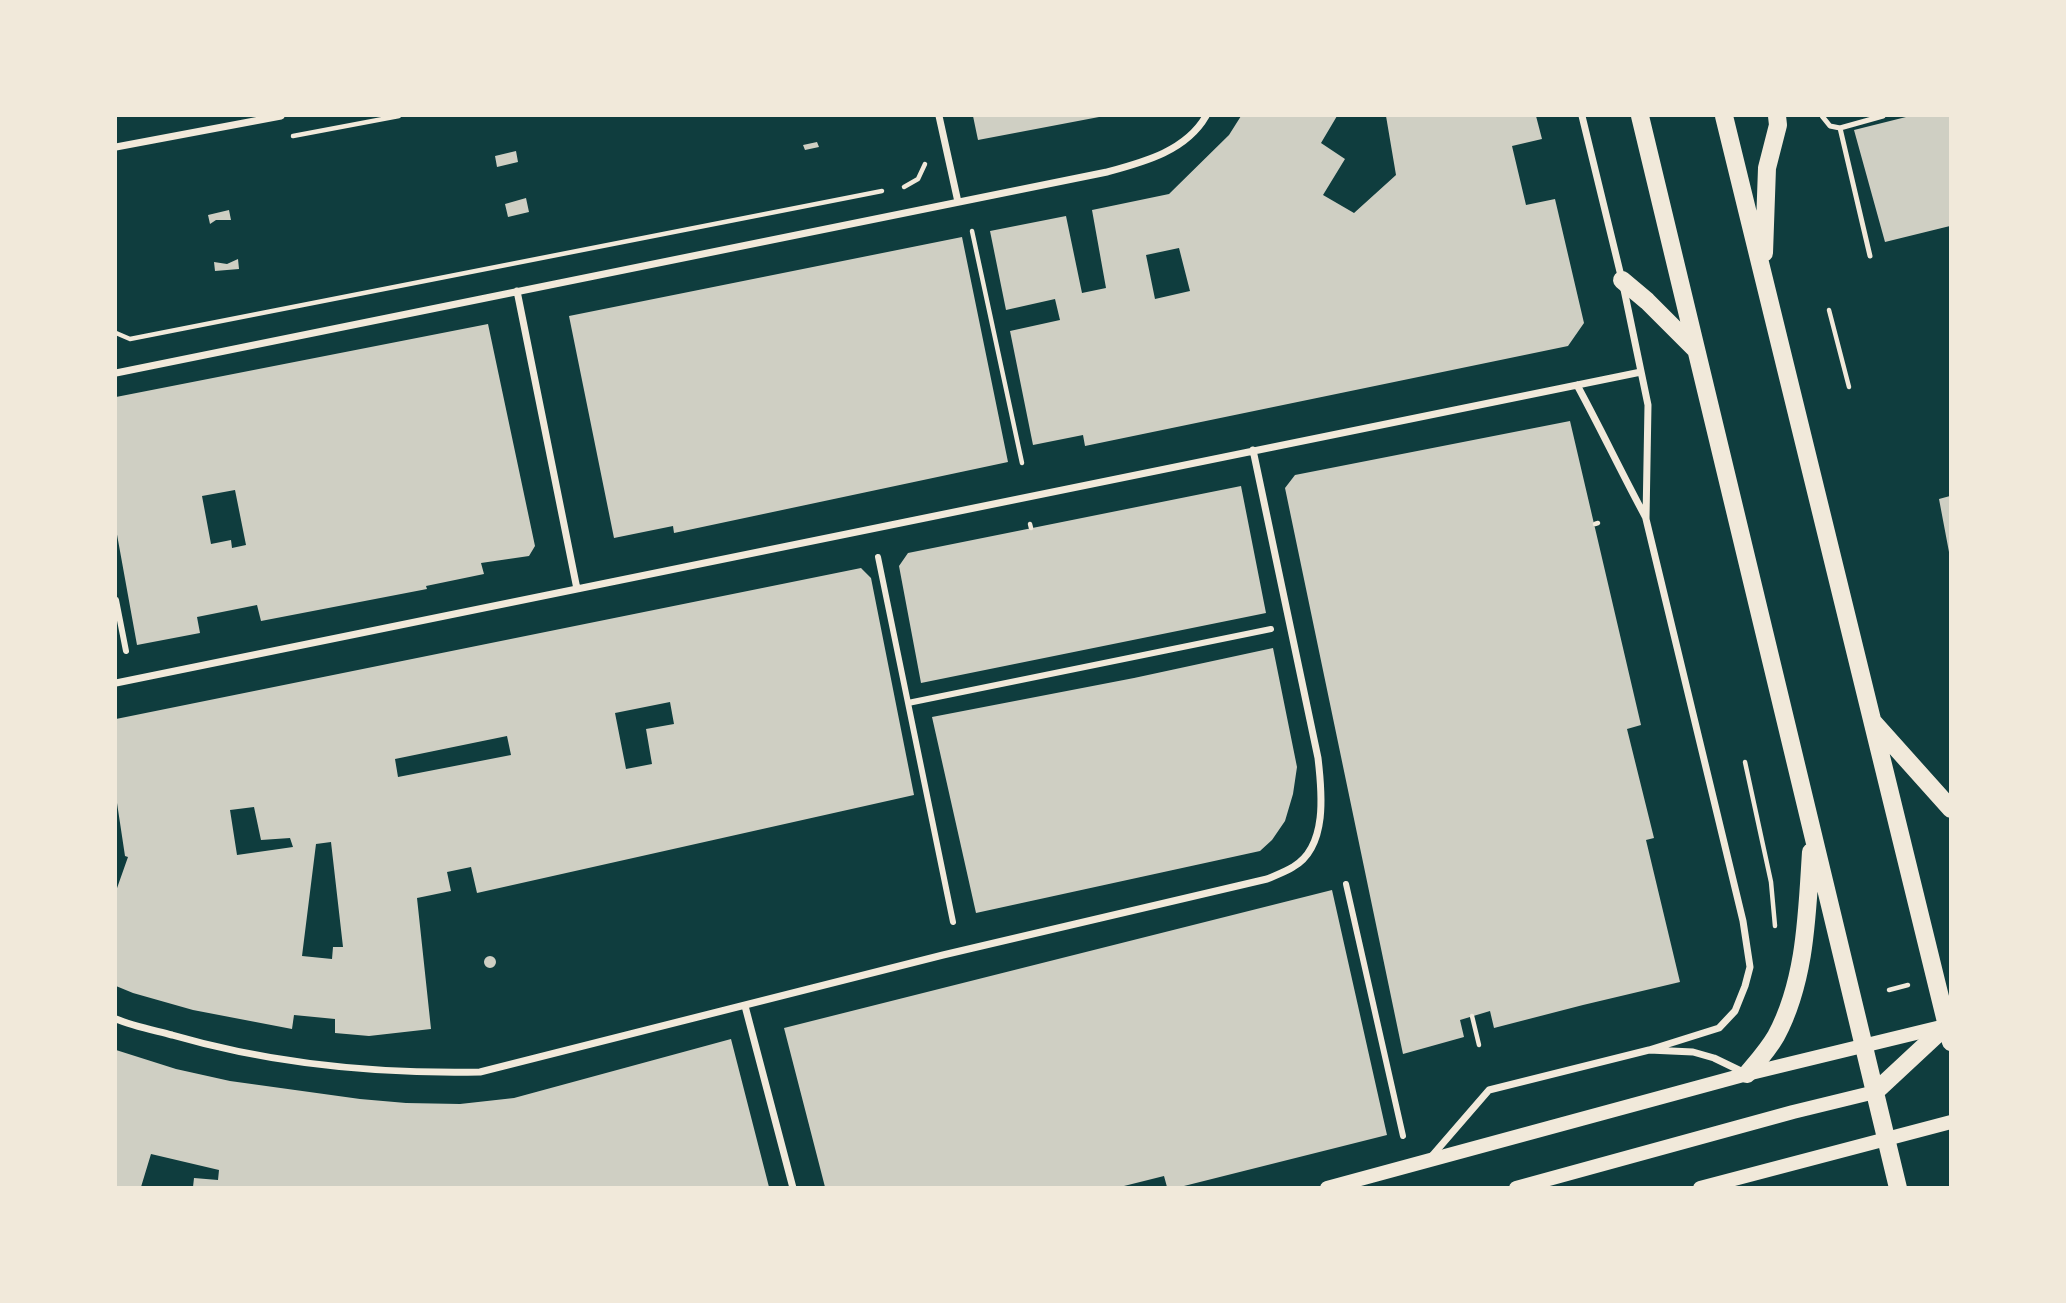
<!DOCTYPE html>
<html>
<head>
<meta charset="utf-8">
<style>
  body { margin:0 }
  #map { position:relative; width:2066px; height:1303px; overflow:hidden; background:#0f3d3e; font-family:"Public Sans",sans-serif }
  canvas { display:block }
  .frame { position:absolute; inset:0; border:117px solid #f1e9da; pointer-events:none }
</style>
</head>
<body>
<div id="map">
<canvas width="2066" height="1303"></canvas>
<div class="frame"></div>
</div>
<script>
const c = document.querySelector('canvas').getContext('2d');
c.lineJoin = 'round';
function fill(path, color) { c.fillStyle = color; c.fill(path, 'evenodd'); }
function stroke(path, color, width, dash) { c.strokeStyle = color; c.lineWidth = width; c.lineCap = dash ? 'butt' : 'round'; c.setLineDash(dash || []); c.stroke(path); }
fill(new Path2D(`
  M 973,116 L 1098,116 L 1099,117 L 978,140 Z
  M 1241,116 L 1337,116 L 1321,143 L 1345,159 L 1323,195 L 1354,213 L 1396,175 L 1386,116 L 1536,116 L 1542,139 L 1512,146 L 1526,205 L 1555,199 L 1584,323 L 1568,346 L 1085,446 L 1083,435 L 1033,445 L 1010,331 L 1060,320 L 1055,299 L 1006,310 L 990,231 L 1066,216 L 1082,293 L 1106,288 L 1092,210 L 1169,194 L 1229,135 ZM 1179,248 L 1190,291 L 1155,299 L 1146,255 Z
  M 1910,116 L 1950,116 L 1950,226 L 1885,242 L 1854,130 Z
  M 817,142 L 819,147 L 805,150 L 803,145 Z
  M 516,151 L 518,162 L 497,167 L 495,156 Z
  M 526,198 L 529,212 L 508,217 L 505,204 Z
  M 229,210 L 231,220 L 216,220 L 210,224 L 208,215 Z
  M 962,237 L 1008,462 L 674,533 L 673,526 L 614,538 L 569,316 Z
  M 238,259 L 239,269 L 215,271 L 214,262 L 227,264 Z
  M 488,324 L 535,546 L 529,556 L 481,563 L 484,574 L 426,586 L 427,589 L 261,621 L 257,605 L 197,617 L 200,633 L 137,645 L 116,529 L 116,397 ZM 235,490 L 246,545 L 232,548 L 231,540 L 211,544 L 202,496 Z
  M 1570,421 L 1641,725 L 1627,729 L 1654,838 L 1646,840 L 1680,982 L 1583,1005 L 1494,1028 L 1490,1011 L 1460,1020 L 1464,1037 L 1403,1054 L 1285,488 L 1295,475 Z
  M 1241,486 L 1266,613 L 921,683 L 899,566 L 908,553 Z
  M 1950,496 L 1950,552 L 1949,552 L 1939,499 Z
  M 861,568 L 871,578 L 914,795 L 477,893 L 471,867 L 447,872 L 451,891 L 417,898 L 431,1029 L 369,1036 L 335,1033 L 335,1019 L 294,1015 L 292,1029 L 193,1010 L 133,993 L 116,986 L 116,891 L 128,857 L 125,856 L 117,803 L 116,803 L 116,719 ZM 670,702 L 674,724 L 646,729 L 652,764 L 626,769 L 615,713 ZM 507,736 L 511,755 L 398,777 L 395,759 ZM 254,807 L 261,840 L 290,838 L 293,847 L 237,855 L 230,810 ZM 331,842 L 343,947 L 333,947 L 332,959 L 302,956 L 316,844 Z
  M 1273,648 L 1297,767 L 1293,794 L 1285,821 L 1272,840 L 1260,851 L 976,913 L 932,717 L 1134,678 Z
  M 1332,890 L 1387,1135 L 1180,1187 L 1167,1187 L 1164,1176 L 1120,1187 L 825,1187 L 784,1028 Z
  M484 962a6 6 0 1 1 12 0a6 6 0 1 1-12 0Z
  M 731,1039 L 769,1187 L 193,1187 L 194,1178 L 218,1180 L 219,1170 L 151,1154 L 141,1187 L 116,1187 L 116,1050 L 176,1069 L 230,1081 L 360,1099 L 406,1103 L 460,1104 L 514,1098 Z`), '#cfcfc3');
stroke(new Path2D(`
  M 293,136 L 399,116
  M 904,187 L 918,179 L 925,164
  M 972,231 L 1022,463
  M 1829,310 L 1849,387
  M 116,333 L 130,339 L 882,191
  M 1030,524 L 1031,528
  M 1595,524 L 1598,523
  M 1745,762 L 1771,882 L 1775,926
  M 1889,990 L 1908,985
  M 1472,1016 L 1479,1045`), '#f1e9da', 4.5);
stroke(new Path2D(`
  M 1822,116 L 1830,126 L 1840,128 L 1883,116
  M 1840,128 L 1870,256`), '#f1e9da', 5);
stroke(new Path2D(`
  M 878,557 L 953,922
  M 116,600 L 126,651
  M 908,703 L 1271,629
  M 1346,884 L 1403,1136`), '#f1e9da', 6);
stroke(new Path2D(`
  M 939,116 L 958,202
  M 1582,116 L 1622,280 L 1648,405 L 1646,519 L 1743,921 L 1750,967 L 1745,986 L 1735,1011 L 1719,1028 L 1649,1050
  M 116,147 L 281,116
  M 517,291 L 577,589
  M 116,373 L 1107,172 C 1144,162 1186,151 1206,116
  M 1577,385 C 1601,429 1622,474 1646,518
  M 116,683 L 1641,372
  M 745,1006 L 793,1188
  M 116,1019 C 133,1026 153,1030 172,1035 C 272,1064 377,1074 480,1072 L 943,955 L 1267,879 C 1276,875 1285,872 1293,867 C 1328,847 1322,792 1318,758 L 1253,450
  M 1431,1157 L 1489,1090 L 1649,1050 L 1693,1052 L 1714,1058 L 1743,1072`), '#f1e9da', 7);
stroke(new Path2D(`
  M 1327,1188 L 1747,1074 L 1945,1026
  M 1516,1188 L 1793,1112 L 1875,1092
  M 1700,1188 L 1951,1122`), '#f1e9da', 14);
stroke(new Path2D(`
  M 1640,116 L 1898,1188
  M 1724,116 L 1951,1042
  M 1764,253 L 1767,168 L 1778,125 L 1777,116
  M 1622,280 L 1647,301 L 1696,350
  M 1874,723 L 1951,809
  M 1747,1074 C 1757,1062 1768,1050 1776,1036 C 1806,980 1807,913 1811,852
  M 1875,1092 L 1947,1025`), '#f1e9da', 18);
</script>
</body>
</html>
